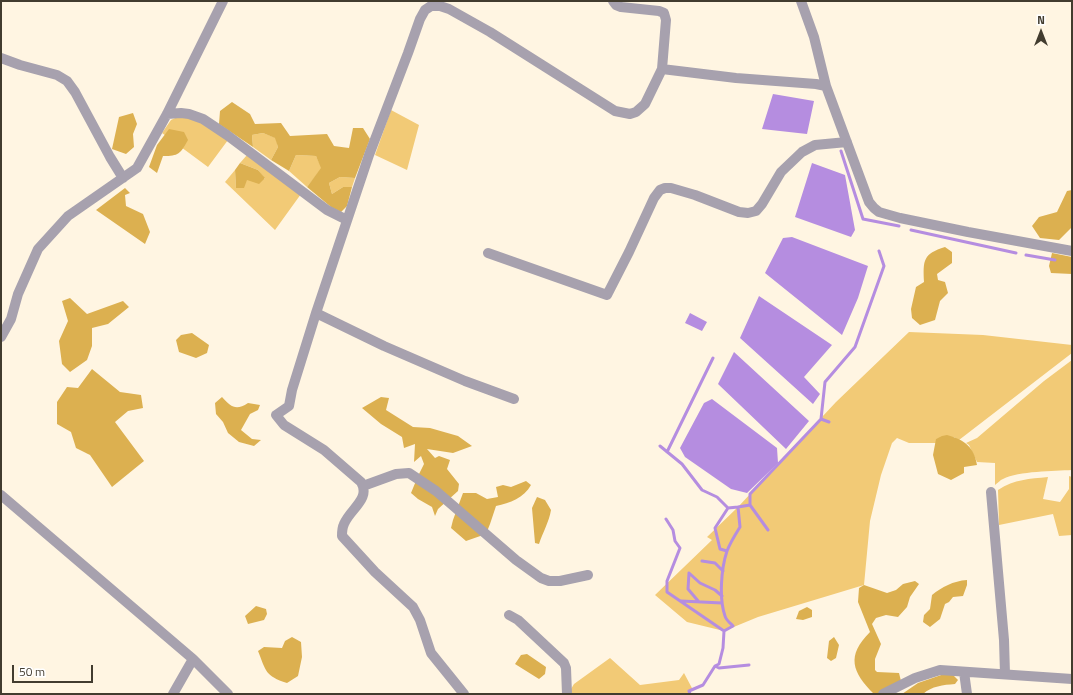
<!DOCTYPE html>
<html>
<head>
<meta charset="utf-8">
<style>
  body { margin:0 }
  #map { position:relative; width:1073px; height:695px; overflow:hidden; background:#fff5e2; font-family:"Titillium Web",sans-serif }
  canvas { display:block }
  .frame { position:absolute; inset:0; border:2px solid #423c2f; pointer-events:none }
  .north { position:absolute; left:1021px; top:12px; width:40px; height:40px; -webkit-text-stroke:3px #fff; paint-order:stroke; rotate:0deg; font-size:11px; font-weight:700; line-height:16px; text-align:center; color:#423c2f }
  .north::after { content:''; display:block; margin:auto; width:14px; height:18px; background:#423c2f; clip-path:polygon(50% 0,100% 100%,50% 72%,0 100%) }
  .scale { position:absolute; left:12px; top:665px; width:81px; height:18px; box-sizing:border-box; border:2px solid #423c2f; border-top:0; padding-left:5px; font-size:12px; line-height:14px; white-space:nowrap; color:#423c2f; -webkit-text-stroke:3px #fff; paint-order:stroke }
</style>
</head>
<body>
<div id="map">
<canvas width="1073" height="695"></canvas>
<div class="frame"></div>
<div class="north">N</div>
<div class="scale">50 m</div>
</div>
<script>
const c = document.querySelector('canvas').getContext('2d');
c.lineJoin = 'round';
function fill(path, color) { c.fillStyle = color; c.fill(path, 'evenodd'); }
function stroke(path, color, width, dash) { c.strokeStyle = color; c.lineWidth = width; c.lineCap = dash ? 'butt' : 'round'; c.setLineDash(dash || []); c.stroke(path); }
fill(new Path2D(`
  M 391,110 L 419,125 L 407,170 L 375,155 Z
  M 179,116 L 196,120 L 228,140 L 208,167 L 162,133 L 171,120 Z
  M 263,133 L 276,138 L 278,147 L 271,160 L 253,147 L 252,135 Z
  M 247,155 L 301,194 L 275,230 L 225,182 L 235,170 L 236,188 L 247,179 L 265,179 L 258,170 L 240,163 Z
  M 296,155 L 316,156 L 322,168 L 307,187 L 289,171 Z
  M 340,177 L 355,178 L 352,187 L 343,187 L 332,194 L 329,183 Z
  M 909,332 L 983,335 L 1072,345 L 1072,353 L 959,440 L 954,437 L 936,439 L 936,443 L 909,443 L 897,438 L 892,443 L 881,475 L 870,521 L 864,585 L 758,617 L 724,631 L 687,622 L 655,595 L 712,540 L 707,537 L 738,507 L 836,402 Z
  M 1072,360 L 1072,470 C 1054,471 1019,471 1003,479 C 1000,480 998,483 995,485 L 995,463 L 977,462 L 969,445 L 966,443 L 977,438 L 1044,381 Z
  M 1069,476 L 1072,477 L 1072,535 L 1059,536 L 1053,514 L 999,525 L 998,490 C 1015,479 1029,479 1048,477 L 1043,499 L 1060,502 L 1069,489 Z
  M 610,658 L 640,685 L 679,680 L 684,673 L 693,690 L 690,691 L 690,694 L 568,694 L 574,684 Z`), '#f2ca76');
fill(new Path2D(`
  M 232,102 L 250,114 L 255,124 L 281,123 L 290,136 L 327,134 L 334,146 L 349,148 L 353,128 L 363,128 L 370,139 L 355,178 L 340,177 L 329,183 L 332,194 L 343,187 L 352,187 L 347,206 L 341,212 L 331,207 L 307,187 L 321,168 L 316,156 L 296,155 L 289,171 L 271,160 L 278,147 L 275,138 L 263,133 L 252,135 L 253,147 L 219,124 L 220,111 Z
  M 133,113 L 137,124 L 133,134 L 134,147 L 126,154 L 112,149 L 119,117 Z
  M 169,129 L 184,132 L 188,140 C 180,154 179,156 163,156 L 157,173 L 149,167 L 157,145 Z
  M 240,163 L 258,170 L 265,178 L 259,184 L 247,180 L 244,188 L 236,188 L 235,170 Z
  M 125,188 L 130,193 L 125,195 L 126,206 L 143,214 L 150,232 L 145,244 L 96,210 Z
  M 1072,190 L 1072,227 L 1059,240 L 1040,238 L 1032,226 L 1039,217 L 1057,212 L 1067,191 Z
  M 945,247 L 952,252 L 952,263 L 937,274 L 938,280 L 945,282 L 948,293 L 940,301 L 935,320 L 920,325 L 912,318 L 911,309 L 916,287 L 924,282 C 923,260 923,254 945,247 Z
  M 1052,253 L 1072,257 L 1072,274 L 1051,273 L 1049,266 Z
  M 70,298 L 87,314 L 123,301 L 129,307 L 108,324 L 92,328 L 92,346 L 87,360 L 70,372 L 62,364 L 59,341 L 68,321 L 62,301 Z
  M 192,333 L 209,345 L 207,353 L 196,358 L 179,352 L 176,340 L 181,335 Z
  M 92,369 L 120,392 L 141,395 L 143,408 L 128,411 L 115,422 L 144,461 L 112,487 L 90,455 L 76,448 L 71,432 L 57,424 L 57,402 L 67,387 L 78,388 Z
  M 222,397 C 231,407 236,411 248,403 L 260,405 L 258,410 L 250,414 L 241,430 L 252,439 L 261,440 L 254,446 L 239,442 L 228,433 L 223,422 L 216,414 L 215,403 Z
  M 381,397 L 389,398 L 386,410 L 413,427 L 430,428 L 458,436 L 472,446 L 453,453 L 427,449 L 435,458 L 439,456 L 450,460 L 447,469 L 459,484 L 458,491 L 438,509 L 435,516 L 432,507 L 418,499 L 411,493 L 418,476 L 424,464 L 421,456 L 414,462 L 415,444 L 404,448 L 402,437 L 381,424 L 362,408 Z
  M 947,435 C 965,440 974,447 977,465 L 964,467 L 964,473 L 951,480 L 938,474 L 933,455 L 936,439 L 942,436 Z
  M 526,481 L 531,485 C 524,498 510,503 496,506 L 490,524 L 486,534 L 466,541 L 451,528 L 453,520 L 463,493 L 476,493 L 487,499 L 498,497 L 496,487 L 503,485 L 511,487 Z
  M 537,497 L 545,500 L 551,510 C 549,522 543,532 539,544 L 535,543 L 532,508 Z
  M 967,580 L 967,585 L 963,596 L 953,597 L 949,602 L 945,604 L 940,619 L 930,627 L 923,622 L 924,615 L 930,609 L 932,595 C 942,587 953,581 967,580 Z
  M 915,581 L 919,584 L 910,597 L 907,607 L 898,617 L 886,615 L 876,618 L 872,624 L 881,644 L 875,659 L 875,670 L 877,672 L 899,673 L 901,681 L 879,694 L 874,694 C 852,672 846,656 870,632 L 858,602 L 859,588 L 864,585 L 887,593 L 896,590 L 903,584 Z
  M 256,606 L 266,609 L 267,614 L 264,620 L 248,624 L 245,616 Z
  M 807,607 L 812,610 L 812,617 L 803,620 L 796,619 L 799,611 Z
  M 292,637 L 301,642 L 302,657 L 298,676 L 287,683 C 265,676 266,671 258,651 L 264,647 L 282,648 L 285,641 Z
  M 834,637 L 839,645 L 836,658 L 831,661 L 827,658 L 829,641 Z
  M 527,654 L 546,667 L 545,674 L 539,679 L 515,664 L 521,655 Z
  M 950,672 L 958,680 L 955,684 C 943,685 932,686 923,694 L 902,694 L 918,683 Z`), '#dcb050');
fill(new Path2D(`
  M 773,94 L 814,101 L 807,134 L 762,129 Z
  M 812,163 L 845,175 L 855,230 L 851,237 L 795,217 Z
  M 792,237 L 868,266 L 858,298 L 842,335 L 765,273 L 783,238 Z
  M 759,296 L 832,345 L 804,377 L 820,394 L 813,404 L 740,338 Z
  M 690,313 L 707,322 L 702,331 L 685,323 Z
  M 734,352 L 809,421 L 786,449 L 718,384 Z
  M 712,399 L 777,448 L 778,463 L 747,493 L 731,489 L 685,457 L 680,448 L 704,403 Z`), '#b58de0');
stroke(new Path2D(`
  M 841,151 L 863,219 L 899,226
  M 911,230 L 1016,253
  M 1026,255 L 1055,260
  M 821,419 L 825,382 L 855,347 L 884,266 L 879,251
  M 660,446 L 682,464 L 702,490 L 717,497 L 728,508 L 738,507 L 740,527 C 735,535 730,543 727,551 C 721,569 719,599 725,616 C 726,620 730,623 733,626 L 724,631 L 723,648 L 719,664 L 715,666 L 703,685 L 689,691 L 690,694
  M 667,452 L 713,358
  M 750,505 L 768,530
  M 738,507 L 750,505 L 750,494 L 821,419 L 829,422
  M 666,519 L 673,530 L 675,541 L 680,548 L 667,581 L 667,592 L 724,631
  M 727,551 L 720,549 L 715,528 L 728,508
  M 702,561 L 715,563 L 723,571
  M 689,573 L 700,583 L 715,590 L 722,596
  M 689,573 L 688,589 L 699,602
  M 681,601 L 722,603
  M 715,666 L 719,668 L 749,665`), '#b58de0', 3);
stroke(new Path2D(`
  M 801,1 L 814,37 L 826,86
  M 1,58 L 20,65 L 57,75 L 67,81 L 75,92 L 110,157 L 123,178
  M 662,69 L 736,78 L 816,84 L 826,86 L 869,202 L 874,208 L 879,212 L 900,218 L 968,232 L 1072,251
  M 167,114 L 181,113 L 189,114 L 203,119 L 227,135 L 327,210 L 347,220
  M 488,253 L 607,295 L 629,252 L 654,198 L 660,190 L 665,188 L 671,188 L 695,195 L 739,212 L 748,213 L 756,211 L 762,204 L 781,172 L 802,152 L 815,145 L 847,142
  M 316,313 L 384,346 L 465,381 L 514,399
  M 1,337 L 11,319 L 18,294 L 38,249 L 68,216 L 137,168 L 167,114 L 223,1
  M 363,486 L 396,474 L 409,473 L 436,491 L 516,560 L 541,578 L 549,581 L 560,581 L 588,575
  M 991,492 L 1004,640 L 1005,674
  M 1,495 L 193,659 L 228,694
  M 509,615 L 518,620 L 564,663 L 566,668 L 567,694
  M 964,672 L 967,694
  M 173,694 L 193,659
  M 464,694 L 431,653 L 420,620 L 413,607 L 375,572 L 342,536 C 342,532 342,528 344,524 C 350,509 371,499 361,482 L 324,450 L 284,425 L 276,415 L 289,406 L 292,390 L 316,313 L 369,155 L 408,53 L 420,19 L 425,10 L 431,6 L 440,6 L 449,9 L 490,32 L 615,111 L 630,114 L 636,112 L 645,104 L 662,69 L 666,20 L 664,13 L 659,11 L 621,7 L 616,5 L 613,1
  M 883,694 L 915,678 L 940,670 L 1072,679`), '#a7a1ae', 10);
</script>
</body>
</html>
